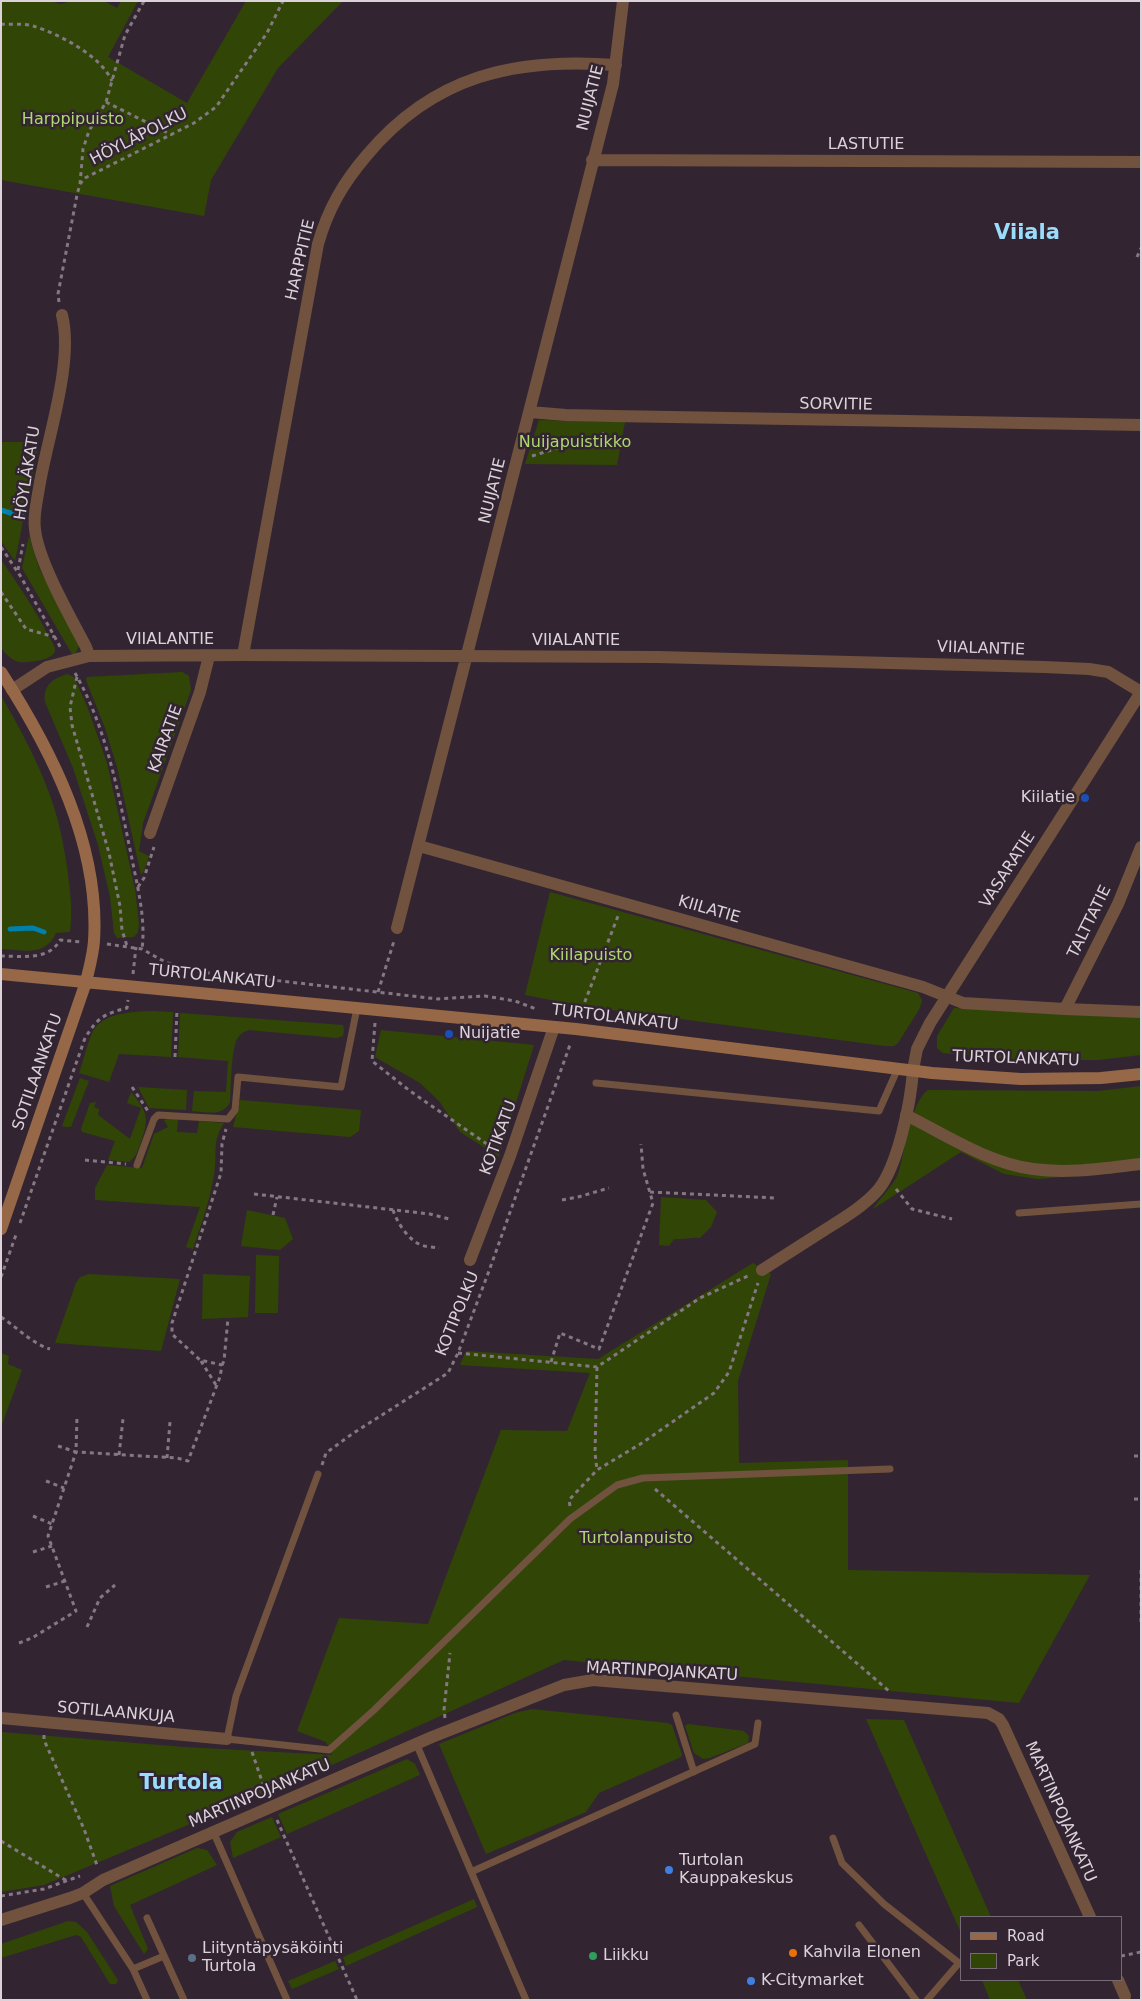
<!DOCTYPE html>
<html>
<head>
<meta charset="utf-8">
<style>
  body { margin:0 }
  #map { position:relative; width:1142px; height:2001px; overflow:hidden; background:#322531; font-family:"DejaVu Sans",sans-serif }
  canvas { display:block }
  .frame { position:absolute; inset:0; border:2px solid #dbd2da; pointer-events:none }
  .legend { position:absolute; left:960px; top:1916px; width:162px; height:65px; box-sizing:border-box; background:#322531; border:1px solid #766a75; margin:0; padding:6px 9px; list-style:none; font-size:15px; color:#dbd2da }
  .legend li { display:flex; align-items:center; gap:10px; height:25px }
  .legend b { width:25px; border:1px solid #766a75 }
</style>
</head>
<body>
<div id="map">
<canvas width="1142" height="2001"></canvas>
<div class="frame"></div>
<ul class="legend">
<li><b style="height:6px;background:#976848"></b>Road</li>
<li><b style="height:14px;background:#314606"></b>Park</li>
</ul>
</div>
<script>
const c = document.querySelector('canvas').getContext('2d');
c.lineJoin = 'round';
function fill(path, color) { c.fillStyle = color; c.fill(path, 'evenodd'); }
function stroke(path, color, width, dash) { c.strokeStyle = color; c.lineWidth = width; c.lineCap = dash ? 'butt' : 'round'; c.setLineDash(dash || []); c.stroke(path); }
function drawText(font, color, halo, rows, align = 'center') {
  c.font = font + ' "DejaVu Sans",sans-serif'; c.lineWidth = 5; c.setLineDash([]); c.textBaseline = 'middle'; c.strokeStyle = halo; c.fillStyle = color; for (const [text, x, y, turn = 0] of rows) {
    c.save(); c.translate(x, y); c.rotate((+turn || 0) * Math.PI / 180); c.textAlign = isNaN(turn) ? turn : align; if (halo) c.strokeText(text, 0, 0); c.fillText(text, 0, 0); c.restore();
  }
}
fill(new Path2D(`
  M 1,1 L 50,1 L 61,4 L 71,1 L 104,1 L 117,8 L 121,1 L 138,1 L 108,57 L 187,103 L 246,1 L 343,1 L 278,68 L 211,180 L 204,216 L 1,180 Z
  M 539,420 L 625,422 L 617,465 L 525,464 Z
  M 1,442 L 39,442 L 15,561 L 1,541 Z
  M 29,536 L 39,568 L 78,640 L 79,646 L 75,655 L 72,654 L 22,568 Z
  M 1,560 C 18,584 35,609 48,635 C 50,639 54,644 55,649 C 57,660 27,663 19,662 C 11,660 6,654 1,648 Z
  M 182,672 L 189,676 L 191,690 L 143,823 L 139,851 L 149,856 L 144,871 L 141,875 L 117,767 L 105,728 L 86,680 L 87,677 Z
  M 67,674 L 74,677 L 87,706 L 107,763 L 135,889 L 139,923 L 138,932 L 134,937 L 117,938 L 114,933 L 110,897 L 98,845 L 73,768 L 45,702 C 43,685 52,679 67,674 Z
  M 1,696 C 24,734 51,787 60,829 C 63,842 65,855 67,867 C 70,888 73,911 70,932 L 56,933 C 45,957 24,950 2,949 Z
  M 550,892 L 918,993 L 922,1000 L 920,1008 L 898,1043 L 894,1046 L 885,1046 L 582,1006 L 525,995 Z
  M 954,1008 L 1141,1017 L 1141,1055 L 1098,1060 L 1021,1060 L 943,1053 L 937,1048 L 937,1036 Z
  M 152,1011 L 173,1012 L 171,1057 L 119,1054 L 109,1082 L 79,1073 C 84,1060 87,1043 93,1031 C 104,1012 133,1012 152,1011 Z
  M 180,1013 L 343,1025 L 344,1030 L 343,1036 L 337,1038 L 249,1030 C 244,1031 240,1034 237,1039 C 231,1052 231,1086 230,1102 C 223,1117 206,1112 192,1111 L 194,1091 L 226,1092 L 228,1061 L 178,1057 Z
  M 381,1030 L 534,1045 L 499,1157 L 460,1132 L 439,1101 L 420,1083 L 375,1057 Z
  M 80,1078 L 89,1081 L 71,1127 L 66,1127 L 62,1126 Z
  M 1141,1086 L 1141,1170 L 1038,1179 L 1004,1174 L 961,1152 L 873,1209 C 880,1198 893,1186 898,1174 C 905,1153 910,1103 928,1090 L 1098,1091 Z
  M 138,1087 L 187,1090 L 186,1110 L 149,1108 Z
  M 131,1092 C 147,1112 150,1117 141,1142 C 138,1151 136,1157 129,1162 L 108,1160 L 115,1141 L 82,1132 L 81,1129 L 90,1103 L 96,1102 L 94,1107 L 99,1109 L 98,1115 L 130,1139 L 141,1108 L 127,1103 Z
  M 240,1100 L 361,1110 L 359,1131 L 350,1137 L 233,1127 Z
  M 169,1119 L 178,1119 L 177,1132 L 197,1133 L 199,1121 L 224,1123 C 211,1143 218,1153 214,1175 C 210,1200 201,1225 193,1249 L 186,1247 L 200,1207 L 95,1200 L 95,1188 L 107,1165 L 142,1168 L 154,1134 L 168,1127 L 164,1120 Z
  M 661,1197 L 706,1200 L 717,1212 L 711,1227 L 700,1238 C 693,1237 678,1240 674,1239 L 669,1246 L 659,1245 Z
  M 247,1210 L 285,1218 L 293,1239 L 280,1250 L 241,1246 Z
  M 256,1255 L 279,1256 L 278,1313 L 255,1313 Z
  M 753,1263 L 771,1274 L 738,1381 L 739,1463 L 848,1460 L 848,1570 L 1090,1575 L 1019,1703 L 564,1660 L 341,1761 L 44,1885 L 1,1892 L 1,1732 L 184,1747 L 332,1755 L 326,1742 L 297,1731 L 339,1618 L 428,1624 L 501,1430 L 567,1431 L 590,1373 L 460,1365 L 466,1351 L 598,1359 Z
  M 89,1274 L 180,1279 L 161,1351 L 55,1343 L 76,1283 L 80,1277 Z
  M 203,1274 L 250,1276 L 248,1317 L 202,1319 Z
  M 1,1353 L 9,1356 L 8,1364 L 22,1370 L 1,1427 Z
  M 532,1709 L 668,1723 L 672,1725 L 682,1755 L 681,1757 L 599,1793 L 586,1812 L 486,1854 L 439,1744 L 515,1713 Z
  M 866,1719 L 904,1720 L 991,1917 L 961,1917 L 961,1933 Z
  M 688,1724 L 744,1731 L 749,1736 L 748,1743 L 710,1758 L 703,1759 L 694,1753 L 685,1726 Z
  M 407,1759 L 415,1764 L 420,1775 L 287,1834 L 278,1814 Z
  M 272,1817 L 281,1837 L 233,1858 L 230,1842 L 237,1832 Z
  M 197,1848 L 207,1850 L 217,1865 L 130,1905 L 148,1949 L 144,1954 L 114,1906 L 110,1886 Z
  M 474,1899 L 477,1907 L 346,1966 L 343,1957 Z
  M 68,1921 L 76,1922 L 87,1932 L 118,1980 L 116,1984 L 110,1984 L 81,1937 L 76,1935 L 1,1958 L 1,1944 Z
  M 335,1961 L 339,1969 L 292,1989 L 288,1981 Z
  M 982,1980 L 1018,1980 L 1027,2000 L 990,2000 Z`), '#314606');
stroke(new Path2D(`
  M 1,510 L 23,517
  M 10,929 L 33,928 L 44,932`), '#0180aa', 5);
stroke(new Path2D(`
  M 1,24 C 11,25 23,23 33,26 C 59,34 100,55 112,81
  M 106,102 L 172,135
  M 80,184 L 83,149 L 89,131 L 106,102 L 125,35 L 144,1
  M 1137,257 L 1141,248
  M 59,302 L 58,294 L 77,195 L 80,184 L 85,178 L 91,175 L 194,123 L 216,107 L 267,33 L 283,1
  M 532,456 L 603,434 L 605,430
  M 1,547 L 21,577 L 62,650
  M 18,570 L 23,544
  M 1,592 L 26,629 L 55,637
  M 75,673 C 107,729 118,792 131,854 C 137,885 146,918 142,949
  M 77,677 L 70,707 L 72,725 L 109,853 L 120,906 L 122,930 L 127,946
  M 138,887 L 144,878 L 154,847
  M 107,944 L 142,949 L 165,962 L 193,971 L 438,999 L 485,996 L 515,1001 L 536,1009
  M 1,956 C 21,956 49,961 60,940 L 81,942
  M 133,974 L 136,947
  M 378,992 L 394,941
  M 579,1017 L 618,916
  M 375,1023 L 372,1061 L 410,1091 L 497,1151
  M 175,1057 L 177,1010
  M 132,1087 L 148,1111
  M 85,1160 L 126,1164
  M 896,1189 L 912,1209 L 952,1219
  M 650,1192 L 776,1198
  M 254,1194 L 430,1214 L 449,1219
  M 562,1200 L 578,1197 L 609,1188
  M 393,1210 C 397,1222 407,1238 419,1244 C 424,1247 433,1247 439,1248
  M 273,1215 L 277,1197
  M 20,1223 L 85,1038 C 98,1017 104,1014 127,1008 L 128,1000
  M 1,1277 L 17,1232
  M 1,1317 C 18,1328 31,1343 50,1349
  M 458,1353 L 597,1367 L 700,1298 L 750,1275
  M 201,1361 L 216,1385
  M 551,1362 L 560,1333 L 599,1349 L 653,1203 L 643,1169 L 641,1144
  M 222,1365 L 224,1361 L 228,1318
  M 597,1367 L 595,1453 L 597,1470
  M 58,1446 L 76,1452 L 77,1416
  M 119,1455 L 123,1419
  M 1134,1456 L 1141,1456
  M 167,1458 L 170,1422
  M 322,1465 L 326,1453 L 352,1434 L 448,1373 L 458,1353 L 489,1271 L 571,1042
  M 46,1481 L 64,1488
  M 655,1489 L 889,1691
  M 1134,1499 L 1141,1499
  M 570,1506 L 569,1500 L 597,1470 L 642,1443 L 714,1393 L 729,1372 L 758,1283
  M 33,1516 L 52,1524
  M 33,1552 L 52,1546
  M 1141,1570 L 1141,1622
  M 46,1587 L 65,1581
  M 87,1627 L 100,1598 L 115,1585
  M 19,1643 L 32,1638 L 76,1611 L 48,1536 L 76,1452 L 177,1458 L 188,1461 L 220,1377 L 222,1365 L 200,1360 L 172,1334 L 172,1323 L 221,1173 L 222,1144 L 226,1129
  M 445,1718 L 444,1710 L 450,1653
  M 44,1735 L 44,1740 L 84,1829 L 98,1868
  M 252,1752 L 267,1796
  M 277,1820 L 357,2000
  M 1,1841 L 67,1881
  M 1,1896 L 44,1889 L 80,1876
  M 1121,1956 L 1141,1952`), '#847983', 3, [4, 4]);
stroke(new Path2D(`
  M 596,1083 L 879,1111 L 898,1068
  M 137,1165 L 154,1119 L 158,1115 L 228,1119 L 235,1110 L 238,1077 L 341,1087 L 357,1008
  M 1019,1213 L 1141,1204
  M 318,1474 L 236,1696 L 227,1739 L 329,1750 L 373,1711 L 570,1519 L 617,1485 L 643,1478 L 890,1469
  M 676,1715 L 694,1772
  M 416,1743 L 526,2000
  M 213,1831 L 287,2000
  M 833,1838 L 842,1863 L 884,1904 L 959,1963 L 927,2000
  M 471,1872 L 755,1744 L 758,1723
  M 83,1893 L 133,1969 L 147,2000
  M 147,1918 L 184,2000
  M 859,1925 L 916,2000
  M 133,1969 L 164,1956`), '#70523f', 7);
stroke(new Path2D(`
  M 592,160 L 1141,162
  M 62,315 C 74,363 47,438 39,488 C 37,501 33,516 35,529 C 38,561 71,618 86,647 L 89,656
  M 530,412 L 566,415 L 612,416 L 1141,425
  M 243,655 L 318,244 C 328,209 343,183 367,155 C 433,76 515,57 616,65
  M 12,690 L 47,667 L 89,656 L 243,655 L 657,657 L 1044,667 L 1089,669 L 1108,672 L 1141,692
  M 150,833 L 200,692 L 209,656
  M 419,846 L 923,987 L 963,1003 L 1065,1009 L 1141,1012
  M 397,928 L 613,84 L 623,1
  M 1065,1009 L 1118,904 L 1141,847
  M 906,1115 C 946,1135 988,1163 1033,1169 C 1069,1174 1105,1168 1141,1164
  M 470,1260 L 510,1156 L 554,1027
  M 762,1270 C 782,1257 803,1244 823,1231 C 842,1219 863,1207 878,1190 C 898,1166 911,1101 913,1070
  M 1,1718 L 227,1739
  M 1,1920 L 70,1898 L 83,1893 L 103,1880 L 432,1737 L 564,1685 L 593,1680 L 988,1713 L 999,1719 L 1003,1725 L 1090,1917
  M 1118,1980 L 1125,1996`), '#70523f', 12);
stroke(new Path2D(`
  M 913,1070 L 917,1049 L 930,1023 L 1141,692`), '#70523f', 12);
stroke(new Path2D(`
  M 1,672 C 52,751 100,845 94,941 C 93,955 89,969 86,982 L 1,1229
  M 1,974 L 576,1029 L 932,1073 L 1021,1079 L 1101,1078 L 1141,1074`), '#976848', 12);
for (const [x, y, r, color] of [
  [1085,798,5,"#1a4fb4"],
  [449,1034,5,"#1a4fb4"],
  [669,1870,5,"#3f7fe0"],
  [793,1953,5,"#e8710a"],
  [593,1956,5,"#2e9e5b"],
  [192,1958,5,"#5c6f8a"],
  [751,1981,5,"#3f7fe0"]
]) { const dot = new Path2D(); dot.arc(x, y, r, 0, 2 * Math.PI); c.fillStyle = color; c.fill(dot); stroke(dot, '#322531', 2); }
drawText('16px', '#dbd2da', '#322531', [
  ["NUIJATIE",591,98,-76],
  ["HÖYLÄPOLKU",139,137,-27],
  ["LASTUTIE",866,145],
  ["HARPPITIE",301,260,-77],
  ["SORVITIE",836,405,1],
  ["HÖYLÄKATU",28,473,-81],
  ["NUIJATIE",493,491,-76],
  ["VIIALANTIE",170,640],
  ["VIIALANTIE",576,641],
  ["VIIALANTIE",981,649,2],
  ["KAIRATIE",166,739,-70],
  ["VASARATIE",1008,870,-57],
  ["KIILATIE",709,910,16],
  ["TALTTATIE",1090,922,-64],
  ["TURTOLANKATU",212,977,6],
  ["TURTOLANKATU",615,1018,7],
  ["TURTOLANKATU",1016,1059,2],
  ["SOTILAANKATU",38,1072,-71],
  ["KOTIKATU",499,1138,-70],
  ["KOTIPOLKU",458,1314,-68],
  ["MARTINPOJANKATU",662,1672,3],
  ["SOTILAANKUJA",116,1713,5],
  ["MARTINPOJANKATU",260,1794,-23],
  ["MARTINPOJANKATU",1060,1812,66]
]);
drawText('16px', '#afd96f', '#322531', [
  ["Harppipuisto",73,120],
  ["Nuijapuistikko",575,443],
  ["Kiilapuisto",591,956],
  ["Turtolanpuisto",636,1539]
]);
drawText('16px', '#dbd2da', '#322531', [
  ["Kiilatie",1075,798,"right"],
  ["Nuijatie",459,1034],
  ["Turtolan",679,1861],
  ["Kauppakeskus",679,1879],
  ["Liityntäpysäköinti",202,1949],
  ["Turtola",202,1967],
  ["Kahvila Elonen",803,1953],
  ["Liikku",603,1956],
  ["K-Citymarket",761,1981]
], 'left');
drawText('bold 21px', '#9adcfc', '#322531', [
  ["Viiala",1027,234],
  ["Turtola",181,1784]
]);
</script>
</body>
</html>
